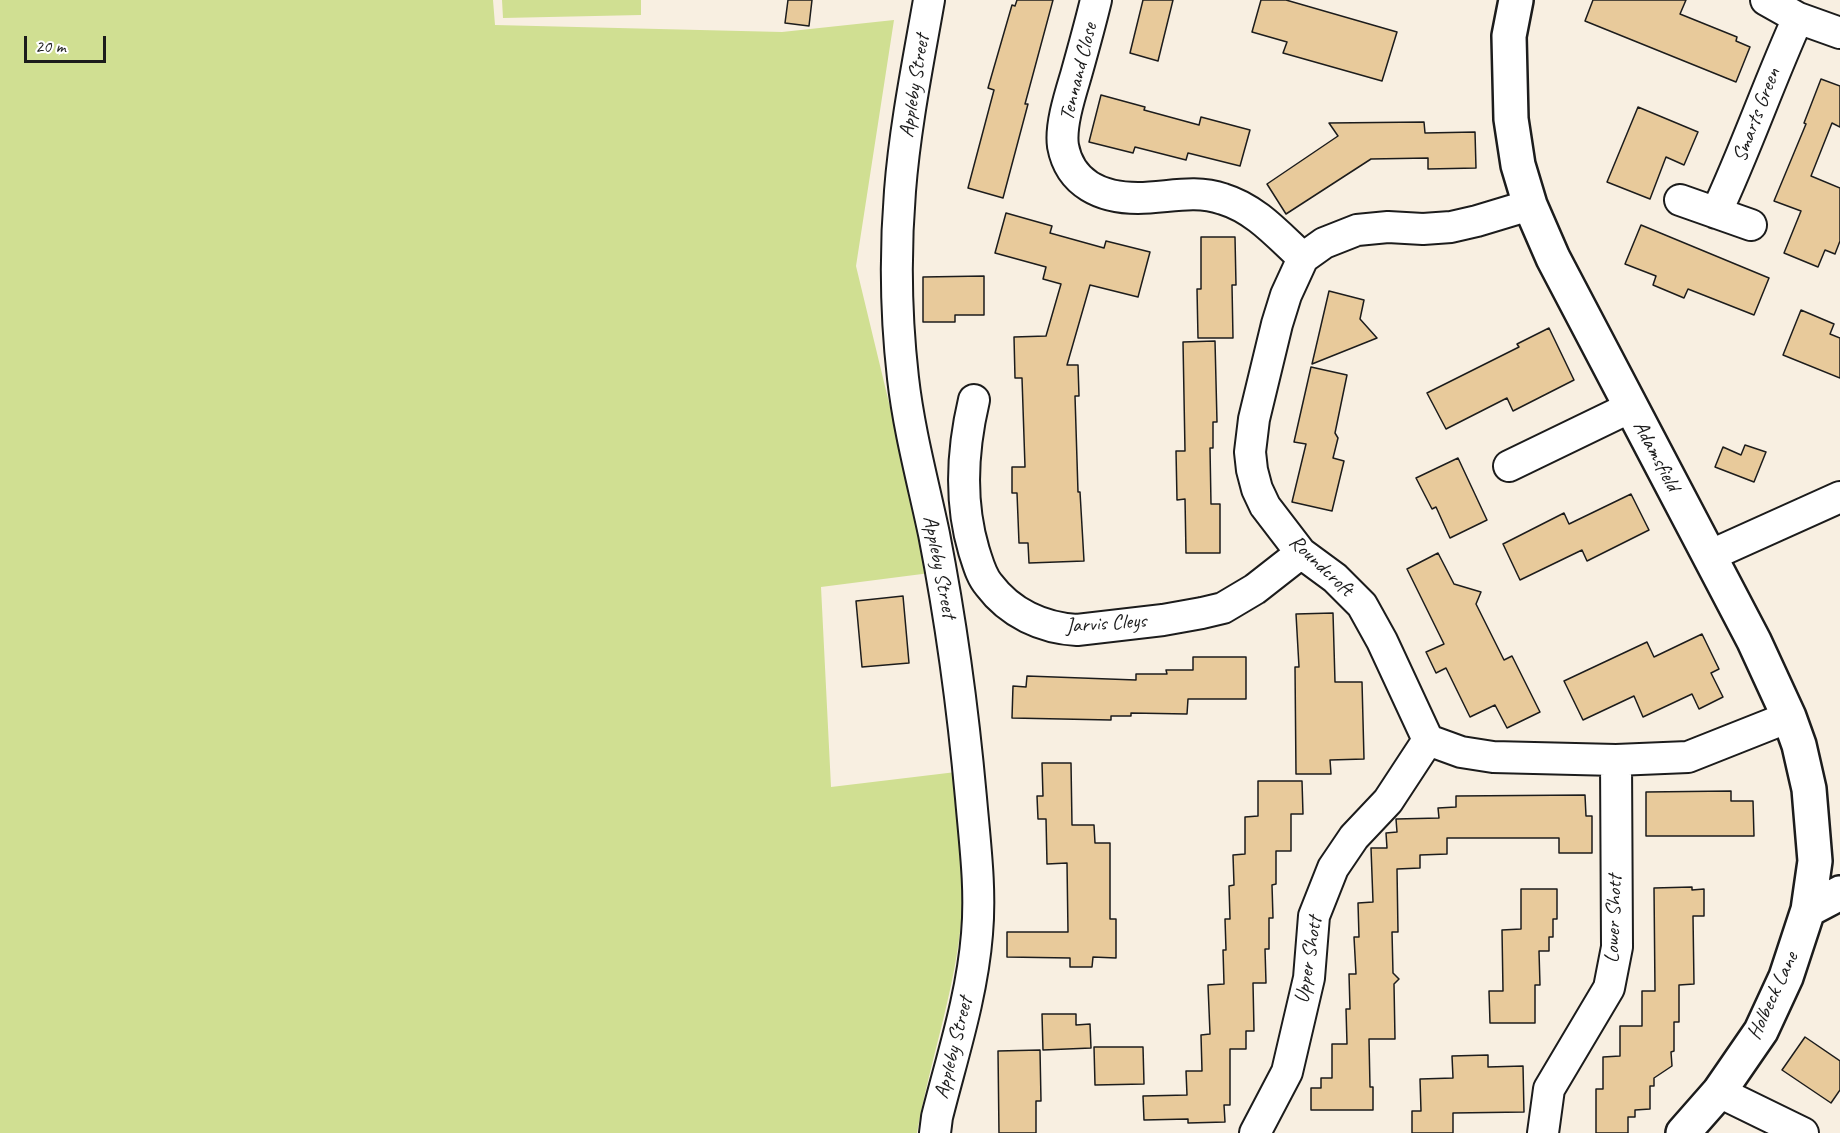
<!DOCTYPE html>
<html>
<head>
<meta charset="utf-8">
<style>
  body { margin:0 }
  #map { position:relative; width:1840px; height:1133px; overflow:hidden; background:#f8efe1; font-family:Caveat,sans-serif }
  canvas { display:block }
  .scale { position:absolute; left:24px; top:36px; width:82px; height:27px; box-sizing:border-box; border:3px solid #1c1c1c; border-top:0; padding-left:8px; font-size:18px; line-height:21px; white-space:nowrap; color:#1c1c1c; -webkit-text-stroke:4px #fff; paint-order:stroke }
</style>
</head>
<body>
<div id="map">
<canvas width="1840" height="1133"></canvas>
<div class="scale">20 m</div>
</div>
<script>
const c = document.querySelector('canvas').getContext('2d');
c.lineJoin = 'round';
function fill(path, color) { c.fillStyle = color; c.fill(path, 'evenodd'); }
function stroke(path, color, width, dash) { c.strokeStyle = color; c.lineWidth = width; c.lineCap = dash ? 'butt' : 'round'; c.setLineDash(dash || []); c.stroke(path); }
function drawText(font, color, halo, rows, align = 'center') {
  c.font = font + ' Caveat,sans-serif'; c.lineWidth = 4.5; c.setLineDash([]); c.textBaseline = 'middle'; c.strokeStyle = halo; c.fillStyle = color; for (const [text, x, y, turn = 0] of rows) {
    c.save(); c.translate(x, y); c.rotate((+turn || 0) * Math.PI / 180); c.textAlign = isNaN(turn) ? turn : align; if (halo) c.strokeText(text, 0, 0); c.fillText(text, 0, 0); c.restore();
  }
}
fill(new Path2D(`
  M 0,0 L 493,0 L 495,25 L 782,32 L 894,20 L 856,266 L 930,573 L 821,587 L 831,787 L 956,772 C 961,825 967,878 960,932 C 952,1000 929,1065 917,1133 L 0,1133 Z
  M 502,0 L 641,0 L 641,15 L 503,18 Z`), '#d0df92');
const building = new Path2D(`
  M 788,0 L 812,0 L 809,26 L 785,23 Z
  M 1017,0 L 1053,0 L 1025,104 L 1028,104 L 1003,198 L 968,188 L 994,90 L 988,88 L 1012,5 L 1015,6 Z
  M 1143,0 L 1173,0 L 1158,61 L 1130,53 Z
  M 1261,0 L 1286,0 L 1397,32 L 1382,81 L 1283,53 L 1287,42 L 1252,32 Z
  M 1593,0 L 1686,0 L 1680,14 L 1737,37 L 1736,41 L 1750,47 L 1736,82 L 1585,21 Z
  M 1821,79 L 1840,86 L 1840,127 L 1832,123 L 1811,176 L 1840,188 L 1840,241 L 1835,254 L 1825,250 L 1818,267 L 1784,253 L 1801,211 L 1774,201 L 1806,124 L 1804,123 Z
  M 1101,95 L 1145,107 L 1144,110 L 1199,125 L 1201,117 L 1250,130 L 1240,166 L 1188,153 L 1186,160 L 1135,147 L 1133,153 L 1089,142 Z
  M 1638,107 L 1698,132 L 1684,165 L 1666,157 L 1650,199 L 1607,182 Z
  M 1424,122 L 1425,133 L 1475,132 L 1476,168 L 1428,169 L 1428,158 L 1371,159 L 1286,214 L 1267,184 L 1338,136 L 1329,123 Z
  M 1006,213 L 1052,226 L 1050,233 L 1104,248 L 1106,241 L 1150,252 L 1138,297 L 1090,285 L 1067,365 L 1078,365 L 1079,396 L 1075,396 L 1078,492 L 1080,492 L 1084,561 L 1029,563 L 1028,543 L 1019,543 L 1017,493 L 1012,493 L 1012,467 L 1025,467 L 1022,378 L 1015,378 L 1014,337 L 1046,336 L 1061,284 L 1043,279 L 1046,267 L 995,253 Z
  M 1641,225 L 1769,278 L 1754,315 L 1688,289 L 1684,298 L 1653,285 L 1656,276 L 1625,264 Z
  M 1201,237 L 1235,237 L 1236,285 L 1232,285 L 1233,338 L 1198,338 L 1197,289 L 1201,289 Z
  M 984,276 L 984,315 L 955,315 L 955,322 L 923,322 L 923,277 Z
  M 1329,291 L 1364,300 L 1360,319 L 1377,338 L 1312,364 Z
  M 1801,310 L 1834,324 L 1830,334 L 1840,338 L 1840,378 L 1783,355 Z
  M 1549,328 L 1574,380 L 1513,411 L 1507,398 L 1446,429 L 1427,393 L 1519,347 L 1517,344 Z
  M 1215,341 L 1217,422 L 1213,422 L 1213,448 L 1210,448 L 1211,504 L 1220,504 L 1220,553 L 1186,553 L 1185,499 L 1177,500 L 1176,451 L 1185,451 L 1183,342 Z
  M 1311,367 L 1347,375 L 1335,433 L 1338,438 L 1333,458 L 1344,461 L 1332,511 L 1292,502 L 1306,444 L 1294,442 Z
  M 1745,445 L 1766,452 L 1754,482 L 1715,467 L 1723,447 L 1741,455 Z
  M 1458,458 L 1487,520 L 1450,538 L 1436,507 L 1432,509 L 1416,478 Z
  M 1631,494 L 1649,530 L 1587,561 L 1582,550 L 1520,580 L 1503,544 L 1564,513 L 1569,524 Z
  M 1438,553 L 1454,584 L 1481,592 L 1476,604 L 1504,660 L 1512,656 L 1540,712 L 1507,728 L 1495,705 L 1470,717 L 1446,668 L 1436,673 L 1426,652 L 1444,644 L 1407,569 Z
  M 903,596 L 909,663 L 862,667 L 856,601 Z
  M 1333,613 L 1335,682 L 1362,682 L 1364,759 L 1330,760 L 1331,774 L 1296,774 L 1295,667 L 1299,667 L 1296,614 Z
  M 1702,634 L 1719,669 L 1711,673 L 1723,697 L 1699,709 L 1692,694 L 1643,717 L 1634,696 L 1583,720 L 1564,681 L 1647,642 L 1654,657 Z
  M 1193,657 L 1246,657 L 1246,699 L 1188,699 L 1187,714 L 1131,713 L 1131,716 L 1111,716 L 1111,720 L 1012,718 L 1013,686 L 1026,687 L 1027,676 L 1136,680 L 1136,674 L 1167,674 L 1166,670 L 1193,670 Z
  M 1042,763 L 1071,763 L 1072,825 L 1094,825 L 1095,843 L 1110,843 L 1110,919 L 1116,919 L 1116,958 L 1093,957 L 1092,967 L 1070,967 L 1070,958 L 1007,957 L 1007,932 L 1068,932 L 1067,863 L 1047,864 L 1046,819 L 1038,819 L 1037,796 L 1043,796 Z
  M 1258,781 L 1302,781 L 1303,814 L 1291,814 L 1291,851 L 1276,851 L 1276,884 L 1272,885 L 1273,918 L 1269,918 L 1269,949 L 1265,949 L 1266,983 L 1253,983 L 1254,1031 L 1246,1031 L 1246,1049 L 1230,1049 L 1230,1105 L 1224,1105 L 1225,1122 L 1188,1123 L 1188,1119 L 1144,1120 L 1143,1096 L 1187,1095 L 1186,1071 L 1202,1071 L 1201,1035 L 1210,1034 L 1208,985 L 1224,984 L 1223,950 L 1226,950 L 1225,919 L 1230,919 L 1229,886 L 1234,885 L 1233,855 L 1245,854 L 1245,817 L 1258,816 Z
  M 1731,791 L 1731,801 L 1753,801 L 1754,836 L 1646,836 L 1646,792 Z
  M 1585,795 L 1586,816 L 1592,816 L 1592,853 L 1559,853 L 1559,838 L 1447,838 L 1447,854 L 1420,855 L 1420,868 L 1397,869 L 1398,932 L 1392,932 L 1393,973 L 1399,979 L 1394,984 L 1395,1039 L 1369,1039 L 1370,1087 L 1373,1087 L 1373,1110 L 1311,1110 L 1311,1088 L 1321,1088 L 1321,1078 L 1332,1078 L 1332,1044 L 1347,1044 L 1346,1009 L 1350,1009 L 1349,974 L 1356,974 L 1354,937 L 1359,937 L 1358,903 L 1373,902 L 1371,848 L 1387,848 L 1386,833 L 1397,832 L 1396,819 L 1439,818 L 1438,808 L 1456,807 L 1456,796 Z
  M 1692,887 L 1692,890 L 1704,889 L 1704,916 L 1693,916 L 1694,984 L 1679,985 L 1679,1022 L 1674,1022 L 1674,1051 L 1671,1052 L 1672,1066 L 1654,1078 L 1654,1086 L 1650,1086 L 1650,1109 L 1635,1110 L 1635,1117 L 1628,1117 L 1628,1133 L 1596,1133 L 1596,1089 L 1603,1089 L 1603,1057 L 1620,1056 L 1620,1026 L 1642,1026 L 1642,991 L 1655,991 L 1654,888 Z
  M 1521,889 L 1557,889 L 1557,919 L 1553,919 L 1553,937 L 1549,937 L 1549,951 L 1539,951 L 1540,985 L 1535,985 L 1535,1023 L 1490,1023 L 1489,991 L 1503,991 L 1502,930 L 1521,929 Z
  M 1042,1014 L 1076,1014 L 1076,1025 L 1090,1024 L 1091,1048 L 1043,1050 Z
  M 1805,1037 L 1840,1061 L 1840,1090 L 1831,1103 L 1782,1070 Z
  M 1094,1047 L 1143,1047 L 1144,1084 L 1095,1085 Z
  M 1040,1050 L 1041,1101 L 1036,1101 L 1036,1133 L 999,1133 L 998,1051 Z
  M 1488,1055 L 1488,1067 L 1523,1066 L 1524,1112 L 1453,1113 L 1453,1133 L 1412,1133 L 1412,1111 L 1421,1111 L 1420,1079 L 1453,1078 L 1452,1056 Z`);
fill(building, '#e8ca9b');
stroke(building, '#1c1c1c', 1.5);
const street = new Path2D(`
  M 929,0 C 918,63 905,127 900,191 C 895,253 896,317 903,378 C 909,431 923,482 934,534 C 951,621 963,710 971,798 C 975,844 981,889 977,934 C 972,997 952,1057 937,1117 L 935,1133
  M 1096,0 C 1090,25 1083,50 1076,75 C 1070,95 1060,126 1063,146 C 1070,184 1102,198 1138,198 C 1167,198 1194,189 1223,199 C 1256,209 1278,235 1303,258
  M 1766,0 L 1798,18 L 1840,33
  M 1680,200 L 1751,225
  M 1530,205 L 1477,221 L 1451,227 L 1423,229 L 1388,227 L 1357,230 L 1324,243 L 1303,258 L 1286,295 L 1277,324 L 1254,419 L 1250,452 L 1252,470 L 1257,489 L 1265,506 L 1301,553 L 1335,578 L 1362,605 L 1382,641 L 1428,740 L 1461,752 L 1493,757 L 1616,760 L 1688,757 L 1789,717
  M 1716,213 C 1746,149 1769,82 1798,18
  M 974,400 C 962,451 959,501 974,551 C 978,563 981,576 989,585 C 1010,613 1042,628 1077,630 L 1163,620 L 1202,613 L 1223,608 L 1255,589 L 1301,553
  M 1509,466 L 1631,407
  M 1709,556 L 1840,497
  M 1719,1092 L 1803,1133
  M 1255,1133 L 1287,1072 L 1309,978 L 1314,916 L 1333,868 L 1354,837 L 1388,801 L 1428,740
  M 1543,1133 L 1549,1089 L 1609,988 L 1617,947 L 1616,760`);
const secondary = new Path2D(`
  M 1516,0 L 1509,36 L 1511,119 L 1518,165 L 1530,205 L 1553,258 L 1754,641 L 1789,717 L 1799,745 L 1809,789 L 1815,861 L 1808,910 L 1786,977 L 1761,1031 L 1719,1092 L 1683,1133
  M 1808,910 L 1840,893`);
stroke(street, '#1c1c1c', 34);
stroke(secondary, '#1c1c1c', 38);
stroke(street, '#fff', 30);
stroke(secondary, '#fff', 33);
drawText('21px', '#1c1c1c', '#fff', [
  ["Tennand Close",1079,72,-76],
  ["Appleby Street",915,86,-81],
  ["Smarts Green",1757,115,-69],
  ["Adamsfield",1656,456,62],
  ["Roundcroft",1321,566,43],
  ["Appleby Street",939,567,79],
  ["Jarvis Cleys",1106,624,-4],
  ["Lower Shott",1614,919,-88],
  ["Upper Shott",1309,960,-81],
  ["Holbeck Lane",1773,996,-65],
  ["Appleby Street",954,1048,-76]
]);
</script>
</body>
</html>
